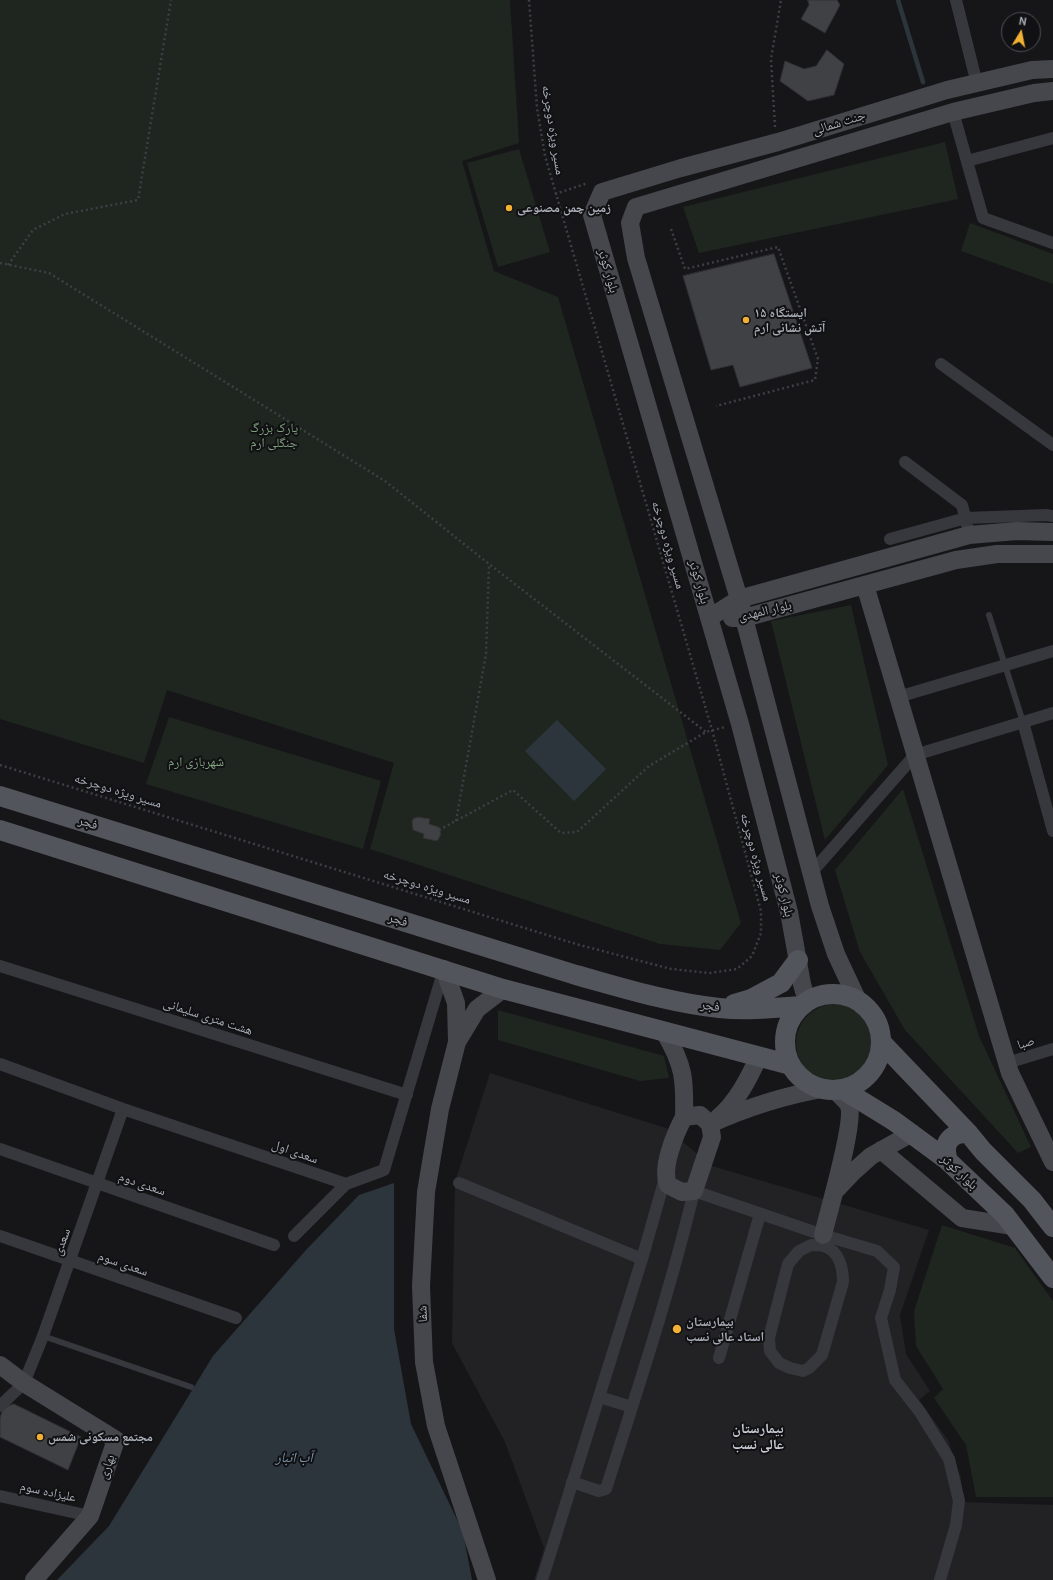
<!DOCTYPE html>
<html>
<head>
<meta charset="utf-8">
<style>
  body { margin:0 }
  #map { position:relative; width:1053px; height:1580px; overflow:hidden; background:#161618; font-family:Cabin,sans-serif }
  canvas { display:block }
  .north { position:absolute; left:1001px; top:12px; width:40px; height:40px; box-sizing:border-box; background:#111113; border:1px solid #4d4f55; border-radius:50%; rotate:10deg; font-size:11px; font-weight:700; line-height:16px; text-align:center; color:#a8adb8 }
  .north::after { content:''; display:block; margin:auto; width:14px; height:18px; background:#f2b134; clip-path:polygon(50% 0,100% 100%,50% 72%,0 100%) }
</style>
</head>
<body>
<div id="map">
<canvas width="1053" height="1580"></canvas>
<div class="north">N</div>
</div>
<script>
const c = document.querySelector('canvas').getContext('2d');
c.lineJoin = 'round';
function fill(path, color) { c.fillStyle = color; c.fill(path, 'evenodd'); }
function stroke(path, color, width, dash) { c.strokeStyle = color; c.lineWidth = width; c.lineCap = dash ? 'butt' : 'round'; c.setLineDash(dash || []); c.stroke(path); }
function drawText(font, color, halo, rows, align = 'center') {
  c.font = font + ' Cabin,"Noto Naskh Arabic",sans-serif'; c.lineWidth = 4; c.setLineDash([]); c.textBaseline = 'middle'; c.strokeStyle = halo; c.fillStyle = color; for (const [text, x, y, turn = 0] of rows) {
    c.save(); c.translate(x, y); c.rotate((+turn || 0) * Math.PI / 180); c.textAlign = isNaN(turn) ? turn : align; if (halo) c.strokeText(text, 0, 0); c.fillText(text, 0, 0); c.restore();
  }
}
fill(new Path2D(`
  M 490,1073 L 666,1128 L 712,1166 L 929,1230 L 900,1315 L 906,1354 L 930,1391 L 919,1400 L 948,1440 L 961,1478 L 963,1502 L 1053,1505 L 1053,1580 L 534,1580 L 544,1548 L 505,1442 L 452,1343 L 455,1182 Z`), '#222225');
fill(new Path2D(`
  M 0,0 L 510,0 L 519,143 L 462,161 L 494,271 L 558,297 L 741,923 L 720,950 L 660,944 L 370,849 L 394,763 L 167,690 L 144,763 L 0,719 Z
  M 945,142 L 958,199 L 699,253 L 683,207 Z
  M 519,149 L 550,252 L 498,267 L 467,163 Z
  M 970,223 L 1053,254 L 1053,284 L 961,251 Z
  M 851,605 L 888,765 L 825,840 L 771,621 Z
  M 169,717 L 381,781 L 363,849 L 146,784 Z
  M 903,789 L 979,1036 L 1031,1147 L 1018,1153 L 905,1030 L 860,952 L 835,870 Z
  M796 1043a39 39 0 1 1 78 0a39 39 0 1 1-78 0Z
  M 498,1010 L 664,1056 L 669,1078 L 640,1081 L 498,1040 Z
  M 942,1225 L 1015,1248 L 1053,1301 L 1053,1497 L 976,1497 L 966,1445 L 934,1398 L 943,1389 L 916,1346 L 914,1311 Z`), '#1e261f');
fill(new Path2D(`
  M 557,720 L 606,769 L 574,801 L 525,751 Z
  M 394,1183 L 394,1329 L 411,1424 L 463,1532 L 472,1580 L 57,1580 L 109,1526 L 213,1356 L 306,1250 L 359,1195 Z`), '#2c353c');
stroke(new Path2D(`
  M 898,0 L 923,82`), '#2c353c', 4.5);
const building = new Path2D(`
  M 808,0 L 837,0 L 840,5 L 825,33 L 801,19 L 809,5 Z
  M 827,50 L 844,64 L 834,95 L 808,101 L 780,81 L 785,61 L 804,69 L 816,66 Z
  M 774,254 L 812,368 L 740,387 L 733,365 L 711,370 L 683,276 Z
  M 418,817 L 430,819 L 429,824 L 439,827 L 441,834 L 438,840 L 436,841 L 423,838 L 424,834 L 413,830 L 412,822 L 413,819 Z
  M 14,1404 L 81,1437 L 68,1470 L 0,1437 L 0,1418 L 3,1408 Z`);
fill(building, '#404145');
stroke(building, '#303034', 1);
stroke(new Path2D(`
  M 775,127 L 771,59 L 781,0
  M 555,194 L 588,183
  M 671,229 L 685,269 L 778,247 L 818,359 L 815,380 L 716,406
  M 0,263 L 49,273 L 385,481 L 489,564 L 706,732
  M 8,265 L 33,230 L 65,214 L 138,200 L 171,0
  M 0,765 L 576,944 L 671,969 L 710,973 L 737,969 L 752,956 L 761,933 L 761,911 L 712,730 L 545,156 L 537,108 L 529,0
  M 456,821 L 486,654 L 489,564
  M 439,830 L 513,790 L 561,833 L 577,832 L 649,766 L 706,732 L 725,727`), '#3d3f44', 2.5, [2, 3]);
stroke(new Path2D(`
  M 989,615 L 1023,722
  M 43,1336 L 191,1387`), '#37383d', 6);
stroke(new Path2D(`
  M 956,0 L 977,84
  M 953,112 L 983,218 L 1053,243
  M 967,161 L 1053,138
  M 941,364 L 1053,445
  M 905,462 L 962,505 L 967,525
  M 890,539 L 966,518 L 1046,515 L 1053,516
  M 898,697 L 1053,651
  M 1023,722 L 1053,831
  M 811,873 L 915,755 L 1053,713
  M 0,966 L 407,1095
  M 1007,1063 L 1053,1049
  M 0,1064 L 123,1109 L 346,1184 L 384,1170 L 444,969
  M 0,1149 L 274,1245
  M 459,1183 L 642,1259
  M 0,1236 L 236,1318
  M 294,1236 L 346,1184
  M 811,1245 C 815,1245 821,1245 824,1246 C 839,1251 843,1268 843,1282 L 822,1355 L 809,1368 L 803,1371 L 790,1368 L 779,1363 L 770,1351 L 769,1338 L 788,1264 L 799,1251 Z
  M 719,1358 L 760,1214
  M 599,1397 L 632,1407
  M 0,1406 L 24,1383 L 43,1336 L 123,1109
  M 572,1482 L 599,1491 L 606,1489 C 637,1391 670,1292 694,1191 L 823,1235 L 877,1251 L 894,1267 L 890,1290 L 881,1318 L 895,1380 L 920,1412 L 949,1459 L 959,1501 L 956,1525 L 940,1580
  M 0,1496 L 90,1516
  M 542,1580 L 642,1259 L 665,1178`), '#37383d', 12);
stroke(new Path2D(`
  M 636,207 L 630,223 L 636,258 L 739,599 L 820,906 L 836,954 L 858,1001
  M 636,207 L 953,112 L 1034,93 L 1053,91
  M 865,585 L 1010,1073 L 1053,1162
  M 709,618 L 739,599 L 969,535 L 1017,531 L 1053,532
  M 732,618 L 744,618 L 956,560 L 997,554 L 1053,554
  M 444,969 L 456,1003 L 457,1042 L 477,1009 L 503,989
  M 807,1002 L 802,984 L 789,912 L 740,724 L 592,215 L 602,192 L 681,168 L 778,142 L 947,90 L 1032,70 L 1053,69
  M 665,1033 C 684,1066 685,1079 684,1117
  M 457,1042 L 440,1109 L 426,1192 L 421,1286 L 424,1362 L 436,1426 L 487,1580
  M 700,1115 L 710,1124 L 712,1137 L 694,1191 L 682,1192 L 668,1185 C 661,1167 675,1134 684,1117 Z
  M 718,1118 C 737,1102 749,1078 759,1056
  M 710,1124 C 746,1108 782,1096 822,1089
  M 881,1150 L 962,1218 L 1013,1226
  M 835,1191 L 853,1172 L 871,1156 L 912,1133
  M 823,1235 C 828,1213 855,1123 849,1106 C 847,1101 839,1095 835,1090
  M 0,1365 L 24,1383 L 116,1440 L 90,1516 L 34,1580`), '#45474d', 18);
stroke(new Path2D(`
  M 0,796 L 576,975 C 623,988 671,1003 719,1008 C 747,1011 775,1008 802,1006
  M 0,830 L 503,989 L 791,1065
  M785 1042a48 48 0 1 1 96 0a48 48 0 1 1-96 0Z
  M 734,1004 L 751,999 L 781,983 L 798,960
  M 881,1042 L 969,1134 L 983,1151 L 1032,1200 L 1053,1227
  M 842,1089 L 894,1121 L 947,1160 L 1005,1215 L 1053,1278
  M 947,1160 C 947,1156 946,1153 946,1150 C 946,1137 959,1131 969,1134`), '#53555c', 20);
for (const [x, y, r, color] of [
  [509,208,4,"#f2b134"],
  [746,320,4,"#f2b134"],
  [677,1329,5,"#f2b134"],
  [40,1437,4,"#f2b134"]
]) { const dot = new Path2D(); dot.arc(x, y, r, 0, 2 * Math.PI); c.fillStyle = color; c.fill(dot); stroke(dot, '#111113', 1.5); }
drawText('13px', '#a8adb8', '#111113', [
  ["جنت شمالی",839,123,-17],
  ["مسیر ویژه دوچرخه",553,130,81],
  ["بلوار کوثر",608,271,74],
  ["مسیر ویژه دوچرخه",668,545,74],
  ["بلوار کوثر",699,582,74],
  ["بلوار المهدی",765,611,-13],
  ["مسیر ویژه دوچرخه",118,791,17],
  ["فجر",88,823,17],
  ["مسیر ویژه دوچرخه",756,857,75],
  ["مسیر ویژه دوچرخه",427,887,17],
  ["بلوار کوثر",784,895,76],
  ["فجر",398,920,17],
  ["فجر",710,1006,8],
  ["هشت متری سلیمانی",208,1017,18],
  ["صبا",1026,1043,-17],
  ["سعدی اول",295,1152,19],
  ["بلوار کوثر",959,1172,43],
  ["سعدی دوم",142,1184,19],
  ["سعدی",62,1242,-70],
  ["سعدی سوم",123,1264,19],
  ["شفا",423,1314,-92],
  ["بهاری",107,1467,-71],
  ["علیزاده سوم",48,1492,12]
]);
drawText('bold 13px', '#a8adb8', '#111113', [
  ["زمین چمن مصنوعی",517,208],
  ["ایستگاه ۱۵",754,313],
  ["آتش نشانی ارم",754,328],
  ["بیمارستان",686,1322],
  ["استاد عالی نسب",686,1337],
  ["مجتمع مسکونی شمس",48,1437]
], 'left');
drawText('13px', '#7fa381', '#111113', [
  ["پارک بزرگ",274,428],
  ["جنگلی ارم",274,443],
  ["شهربازی ارم",196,762]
]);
drawText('bold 14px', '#c9ccd4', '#111113', [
  ["بیمارستان",758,1429],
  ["عالی نسب",758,1445]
]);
drawText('italic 14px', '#7f9bb3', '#111113', [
  ["آب انبار",294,1458]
]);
</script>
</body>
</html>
